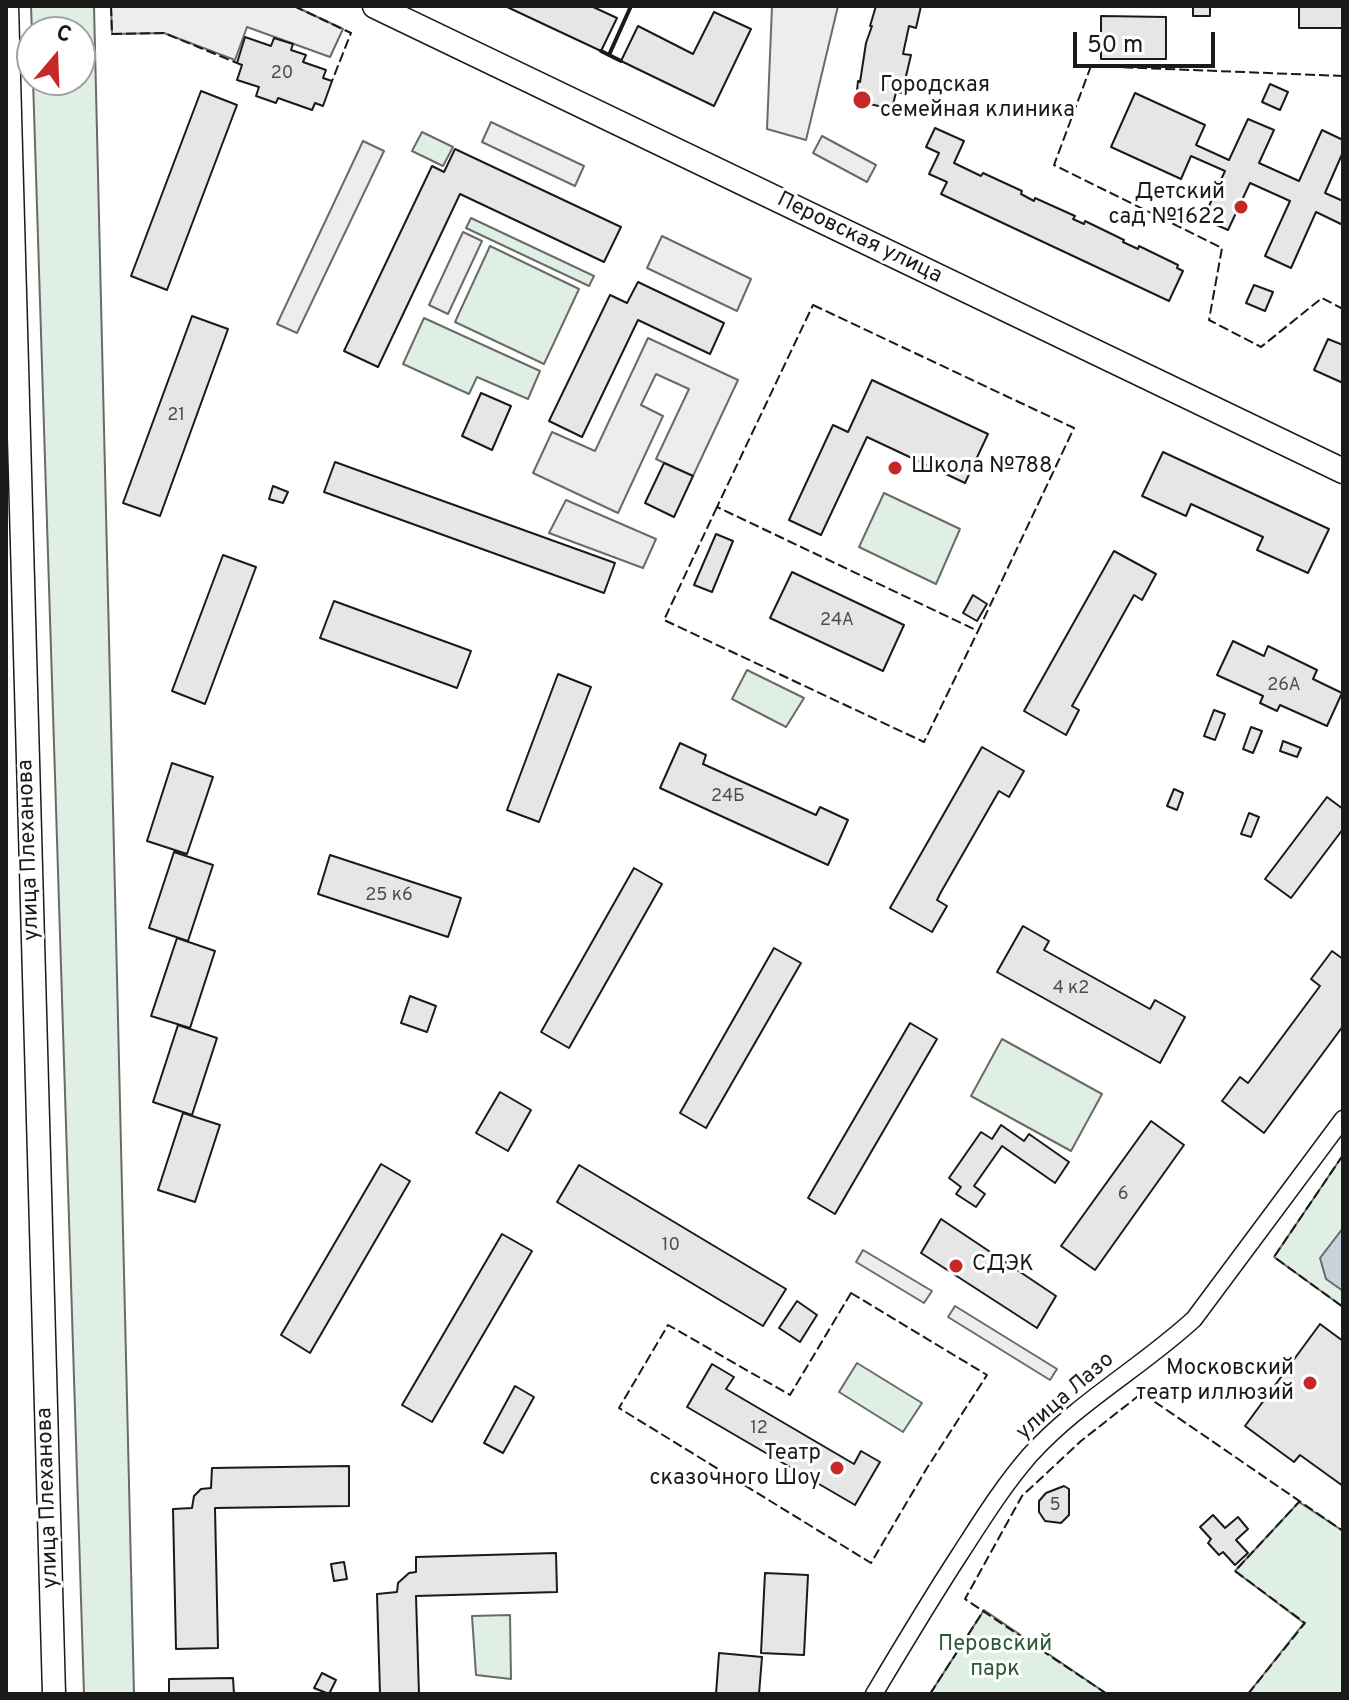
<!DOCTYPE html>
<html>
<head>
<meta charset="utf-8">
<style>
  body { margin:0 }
  #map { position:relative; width:1349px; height:1700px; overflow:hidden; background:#fff; font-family:Overpass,sans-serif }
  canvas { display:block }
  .frame { position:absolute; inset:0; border:8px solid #1a1a1a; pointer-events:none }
  .north { position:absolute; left:16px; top:16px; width:80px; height:80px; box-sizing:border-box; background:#fff; border:2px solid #a3a3a3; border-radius:50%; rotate:19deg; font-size:22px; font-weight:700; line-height:32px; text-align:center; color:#1a1a1a }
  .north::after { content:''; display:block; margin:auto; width:28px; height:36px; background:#c62828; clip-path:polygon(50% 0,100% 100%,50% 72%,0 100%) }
  .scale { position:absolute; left:1073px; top:32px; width:142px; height:36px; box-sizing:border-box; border:4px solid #1a1a1a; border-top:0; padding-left:10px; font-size:24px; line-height:28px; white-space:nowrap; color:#1a1a1a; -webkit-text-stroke:6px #fff; paint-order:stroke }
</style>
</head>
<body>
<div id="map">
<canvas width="1349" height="1700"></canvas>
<div class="frame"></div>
<div class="north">С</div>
<div class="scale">50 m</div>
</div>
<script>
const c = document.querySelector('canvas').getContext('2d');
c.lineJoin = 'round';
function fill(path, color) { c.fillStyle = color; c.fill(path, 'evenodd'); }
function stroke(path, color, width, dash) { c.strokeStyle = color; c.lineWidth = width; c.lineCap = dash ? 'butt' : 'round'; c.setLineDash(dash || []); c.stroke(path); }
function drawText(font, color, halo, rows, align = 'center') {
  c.font = font + ' Overpass,sans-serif'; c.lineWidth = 6; c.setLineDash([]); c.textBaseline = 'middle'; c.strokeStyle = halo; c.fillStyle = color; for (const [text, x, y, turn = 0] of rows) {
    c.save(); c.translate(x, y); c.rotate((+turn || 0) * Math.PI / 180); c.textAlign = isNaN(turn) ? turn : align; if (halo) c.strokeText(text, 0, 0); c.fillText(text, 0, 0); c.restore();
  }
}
const green = new Path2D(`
  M 31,6 L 94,6 L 134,1694 L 84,1694 L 33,80 L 80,80 L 80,32 L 32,34 Z
  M 422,132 L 453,147 L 443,166 L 412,151 Z
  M 471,218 L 594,276 L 589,286 L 466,228 Z
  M 490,246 L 579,289 L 544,364 L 455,322 Z
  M 424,318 L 540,371 L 528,399 L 477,377 L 469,394 L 403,364 Z
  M 884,493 L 960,529 L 936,584 L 859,547 Z
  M 747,670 L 804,698 L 786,727 L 732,699 Z
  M 1002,1039 L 1102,1094 L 1071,1151 L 971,1096 Z
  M 1343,1155 L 1343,1307 L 1274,1257 Z
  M 857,1363 L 922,1403 L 903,1432 L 839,1392 Z
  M 1299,1502 L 1343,1531 L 1343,1694 L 1248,1694 L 1304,1623 L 1235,1571 Z
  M 984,1610 L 1107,1694 L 930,1694 Z
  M 510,1615 L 511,1679 L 476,1675 L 472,1616 Z`);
fill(green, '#e0efe3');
stroke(green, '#6a6a6a', 2);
const parking = new Path2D(`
  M 111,6 L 294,6 L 343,29 L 330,57 L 247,27 L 235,60 L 164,33 L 112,34 Z
  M 772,6 L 838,6 L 806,140 L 767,129 Z
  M 491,122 L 584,166 L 575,186 L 482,142 Z
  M 822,136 L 876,165 L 867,182 L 813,153 Z
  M 363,141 L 384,151 L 297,333 L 277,324 Z
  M 463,232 L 482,241 L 448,314 L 429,305 Z
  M 662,236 L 751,279 L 737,311 L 647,268 Z
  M 648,338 L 738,380 L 693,476 L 656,459 L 689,389 L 656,374 L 641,405 L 663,416 L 618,513 L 533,473 L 552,432 L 595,451 Z
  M 566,500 L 656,539 L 643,568 L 549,533 Z
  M 863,1250 L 932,1291 L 924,1303 L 856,1262 Z
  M 955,1306 L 1057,1369 L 1050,1380 L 948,1317 Z`);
fill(parking, '#ededed');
stroke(parking, '#6a6a6a', 2);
const water = new Path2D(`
  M 1343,1228 L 1343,1291 L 1326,1279 L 1320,1258 Z`);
fill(water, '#c6d2dc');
stroke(water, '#6a6a6a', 2);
const building = new Path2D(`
  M 505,6 L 591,6 L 617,18 L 601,51 Z
  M 876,6 L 921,6 L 916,28 L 909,26 L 903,54 L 911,55 L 902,93 L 896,92 L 892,109 L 856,101 L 858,81 L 860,82 L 866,43 L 872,26 L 870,26 Z
  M 1193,6 L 1210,6 L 1210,16 L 1193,16 Z
  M 1299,6 L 1343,6 L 1343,28 L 1299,28 Z
  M 714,12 L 751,29 L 714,106 L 621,61 L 638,26 L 693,54 Z
  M 1101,16 L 1166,17 L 1166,59 L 1101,59 Z
  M 245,37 L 271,46 L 274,38 L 293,44 L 291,50 L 306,55 L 303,62 L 326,70 L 323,78 L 332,81 L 323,106 L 315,103 L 312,110 L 278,98 L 276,103 L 256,96 L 259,87 L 237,80 L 242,65 L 237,63 Z
  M 1270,84 L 1288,92 L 1280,110 L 1262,102 Z
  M 201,91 L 237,105 L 167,290 L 131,276 Z
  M 1135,93 L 1205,125 L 1196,145 L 1229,160 L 1248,119 L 1274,130 L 1259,163 L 1299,181 L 1322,130 L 1343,140 L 1343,152 L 1325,193 L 1343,201 L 1343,225 L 1316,212 L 1291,268 L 1265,256 L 1290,201 L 1250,183 L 1228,230 L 1203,219 L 1225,171 L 1191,156 L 1181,179 L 1111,147 Z
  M 935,128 L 964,141 L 954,163 L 981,176 L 983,173 L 1022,191 L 1021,194 L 1034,201 L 1035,198 L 1075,216 L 1073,219 L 1084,224 L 1085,221 L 1124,240 L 1123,242 L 1138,249 L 1139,246 L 1178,265 L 1177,268 L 1183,271 L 1169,301 L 941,194 L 947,182 L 929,174 L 939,153 L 926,147 Z
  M 455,149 L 621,227 L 604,262 L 460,194 L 378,367 L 344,351 L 432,166 L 444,172 Z
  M 638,282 L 724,323 L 710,354 L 638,320 L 582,437 L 549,421 L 610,295 L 627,303 Z
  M 1254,285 L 1273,292 L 1265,311 L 1246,303 Z
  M 192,316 L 228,329 L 160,516 L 123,503 Z
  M 1328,339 L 1343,345 L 1343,383 L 1314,370 Z
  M 872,380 L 988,434 L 965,483 L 867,437 L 821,535 L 789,520 L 833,425 L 848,432 Z
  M 481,393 L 511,406 L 492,450 L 462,436 Z
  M 1163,452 L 1329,529 L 1308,573 L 1257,550 L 1263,537 L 1191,504 L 1186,516 L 1142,496 Z
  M 335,462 L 615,563 L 604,593 L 324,492 Z
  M 664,463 L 693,476 L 674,517 L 645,503 Z
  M 273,486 L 288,492 L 283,503 L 269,499 Z
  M 716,534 L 733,541 L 712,592 L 694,585 Z
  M 1114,551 L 1156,574 L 1142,600 L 1134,595 L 1072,706 L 1079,710 L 1066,735 L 1024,711 Z
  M 223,555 L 256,567 L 205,704 L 172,691 Z
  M 792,572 L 904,625 L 883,671 L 770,618 Z
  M 973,595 L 987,604 L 977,621 L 963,613 Z
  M 334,601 L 471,651 L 457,688 L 320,638 Z
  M 1233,641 L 1264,656 L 1268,646 L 1317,670 L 1313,679 L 1342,693 L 1327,726 L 1280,705 L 1277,711 L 1260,703 L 1263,696 L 1217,675 Z
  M 558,674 L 591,687 L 539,822 L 507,810 Z
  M 1214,710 L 1225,714 L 1215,740 L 1204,736 Z
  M 1251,727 L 1262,731 L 1253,753 L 1243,749 Z
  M 1283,741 L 1301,748 L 1297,757 L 1280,751 Z
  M 680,743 L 706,755 L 703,764 L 816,815 L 820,807 L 848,820 L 828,865 L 660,788 Z
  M 982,747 L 1024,771 L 1009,797 L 999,791 L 941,892 L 937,900 L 947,906 L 932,932 L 890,908 Z
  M 172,763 L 213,777 L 187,854 L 147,841 Z
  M 1174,789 L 1183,793 L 1177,810 L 1167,806 Z
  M 1327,797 L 1343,809 L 1343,829 L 1291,898 L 1265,879 Z
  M 1249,813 L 1259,817 L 1251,837 L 1241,834 Z
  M 174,852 L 213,865 L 188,941 L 149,928 Z
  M 330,855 L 461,898 L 448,937 L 318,894 Z
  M 634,868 L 662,884 L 569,1048 L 541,1032 Z
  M 1023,926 L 1049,941 L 1044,950 L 1150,1009 L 1155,1000 L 1185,1017 L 1160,1063 L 997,972 Z
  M 177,938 L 215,951 L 190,1028 L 151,1016 Z
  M 774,948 L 801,963 L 706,1128 L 680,1113 Z
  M 1332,951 L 1343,959 L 1343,1026 L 1264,1133 L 1222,1101 L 1240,1077 L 1248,1083 L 1254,1075 L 1320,986 L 1311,979 Z
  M 410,996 L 436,1006 L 427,1032 L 401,1023 Z
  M 910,1023 L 937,1039 L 835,1214 L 808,1198 Z
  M 178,1025 L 217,1038 L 192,1115 L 153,1102 Z
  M 500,1092 L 531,1110 L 508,1151 L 476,1133 Z
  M 183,1113 L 220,1125 L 195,1202 L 158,1190 Z
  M 1151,1121 L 1184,1145 L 1095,1270 L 1061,1246 Z
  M 1001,1125 L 1024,1141 L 1029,1134 L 1069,1162 L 1055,1183 L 1002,1146 L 974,1186 L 985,1194 L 976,1207 L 956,1194 L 961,1187 L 949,1178 L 981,1132 L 992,1139 Z
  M 381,1164 L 410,1181 L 310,1353 L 281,1335 Z
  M 579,1165 L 786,1289 L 763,1326 L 557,1202 Z
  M 941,1219 L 1056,1296 L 1037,1328 L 921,1253 Z
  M 502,1234 L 532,1251 L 432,1422 L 402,1405 Z
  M 797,1301 L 817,1315 L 800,1342 L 779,1328 Z
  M 1320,1324 L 1343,1341 L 1343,1486 L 1300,1455 L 1294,1462 L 1245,1426 Z
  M 712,1364 L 734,1377 L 726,1389 L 854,1464 L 861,1451 L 880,1462 L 855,1505 L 687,1407 Z
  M 515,1386 L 534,1397 L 503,1453 L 484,1443 Z
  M 349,1466 L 349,1506 L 215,1508 L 218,1648 L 176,1649 L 173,1509 L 192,1508 L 194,1496 L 201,1489 L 211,1488 L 212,1468 Z
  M 1064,1486 L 1069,1489 L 1069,1515 L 1061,1523 L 1045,1521 L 1039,1512 L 1039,1501 L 1046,1493 Z
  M 1213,1515 L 1225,1528 L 1238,1517 L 1248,1529 L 1236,1540 L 1248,1553 L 1235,1565 L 1223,1552 L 1219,1555 L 1208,1543 L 1211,1539 L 1200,1527 Z
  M 556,1553 L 557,1592 L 416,1596 L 419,1694 L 380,1694 L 377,1594 L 397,1592 L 398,1583 L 409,1573 L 416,1572 L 416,1557 Z
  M 344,1562 L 347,1579 L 334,1581 L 331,1564 Z
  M 765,1573 L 808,1575 L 804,1655 L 761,1653 Z
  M 719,1653 L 762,1657 L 759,1694 L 716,1694 Z
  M 322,1673 L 336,1680 L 329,1694 L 314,1688 Z
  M 233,1678 L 234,1694 L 169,1694 L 169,1679 Z`);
fill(building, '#e6e6e6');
stroke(building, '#1a1a1a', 2);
const minor = new Path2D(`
  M 874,1694 C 902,1647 930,1600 960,1554 C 982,1520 1003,1486 1030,1455 C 1078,1402 1142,1367 1194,1319 L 1343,1119`);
const tertiary = new Path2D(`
  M 7,6 L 54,1694`);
const secondary = new Path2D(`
  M 375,6 L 1343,471`);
stroke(minor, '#1a1a1a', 19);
stroke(tertiary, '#1a1a1a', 25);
stroke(secondary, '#1a1a1a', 27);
stroke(minor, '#fff', 16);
stroke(tertiary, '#fff', 22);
stroke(secondary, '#fff', 24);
stroke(new Path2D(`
  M 111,6 L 112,34 L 164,33 L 237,63
  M 294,6 L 351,33 L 332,81
  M 1343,76 L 1091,66 L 1054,165 L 1222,248 L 1209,320 L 1261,347 L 1322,298 L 1343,309
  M 813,305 L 1074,428 L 978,631 L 717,507 Z
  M 717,507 L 664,620 L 924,742 L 978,631
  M 1343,1155 L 1274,1257 L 1343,1307
  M 851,1293 L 987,1375 L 927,1468 L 871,1563 L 619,1408 L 668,1325 L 790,1395 Z
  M 930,1694 L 984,1610
  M 1107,1694 L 965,1599 L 1022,1496 L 1081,1441 L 1142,1393 L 1343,1531
  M 1248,1694 L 1305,1623 L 1235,1571 L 1299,1502`), '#1a1a1a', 2, [10, 4]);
stroke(new Path2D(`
  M 601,51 L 621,61
  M 609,55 L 631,6`), '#1a1a1a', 4);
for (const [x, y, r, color] of [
  [862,100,10,"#c62828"],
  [1241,207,8,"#c62828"],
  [895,468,8,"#c62828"],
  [956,1266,8,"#c62828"],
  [1310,1383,8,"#c62828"],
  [837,1468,8,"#c62828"]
]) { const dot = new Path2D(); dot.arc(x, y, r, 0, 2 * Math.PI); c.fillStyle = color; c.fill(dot); stroke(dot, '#fff', 3); }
drawText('18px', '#4d4d4d', null, [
  ["20",282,74],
  ["21",176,416],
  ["24А",837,621],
  ["26А",1284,686],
  ["24Б",728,797],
  ["25 к6",389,896],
  ["4 к2",1071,989],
  ["6",1123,1195],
  ["10",671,1246],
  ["12",759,1429],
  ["5",1055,1506]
]);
drawText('22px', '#1a1a1a', '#fff', [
  ["Городская",880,87],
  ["семейная клиника",880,112],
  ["Детский",1225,194,"right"],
  ["сад №1622",1225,219,"right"],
  ["Школа №788",911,468],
  ["СДЭК",972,1266],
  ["Московский",1294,1370,"right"],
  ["театр иллюзий",1294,1395,"right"],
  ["Театр",821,1455,"right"],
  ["сказочного Шоу",821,1480,"right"]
], 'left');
drawText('22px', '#1a1a1a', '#fff', [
  ["Перовская улица",859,239,26],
  ["улица Плеханова",30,850,-92],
  ["улица Лазо",1066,1397,-41],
  ["улица Плеханова",49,1498,-92]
]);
drawText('22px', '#2b5a34', '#fff', [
  ["Перовский",995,1646],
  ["парк",995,1671]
]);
</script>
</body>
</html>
